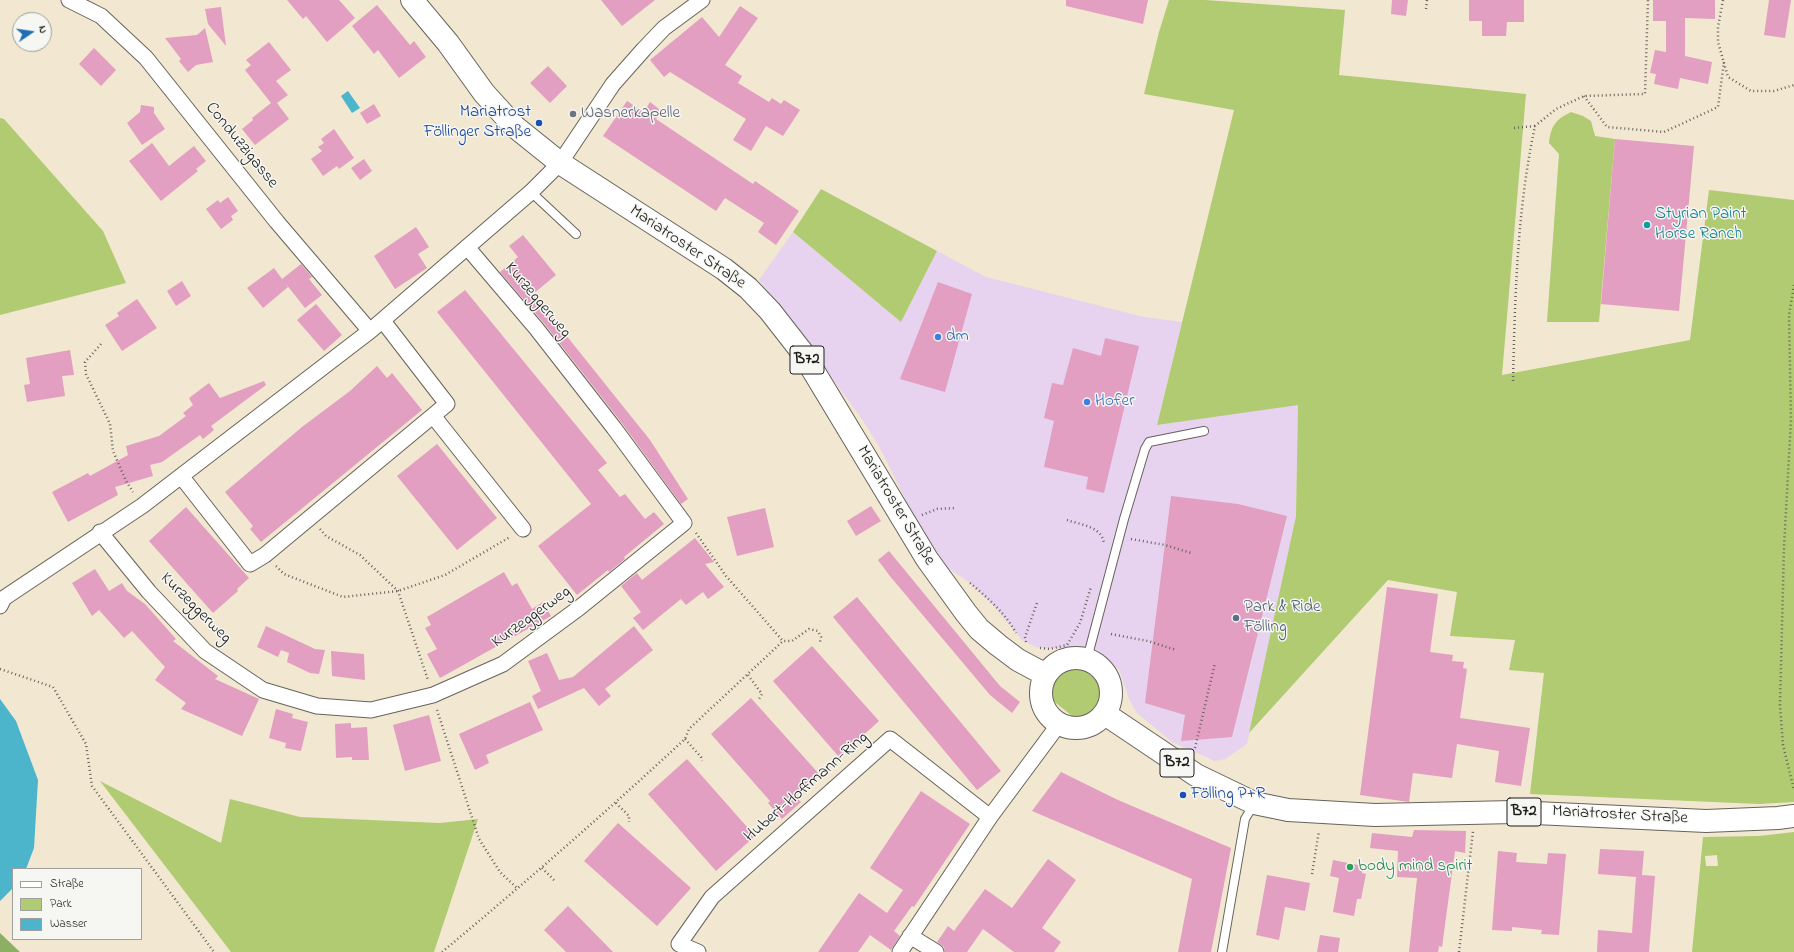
<!DOCTYPE html>
<html>
<head>
<meta charset="utf-8">
<style>
  body { margin:0 }
  #map { position:relative; width:1794px; height:952px; overflow:hidden; background:#f2e7d0; font-family:"Indie Flower",sans-serif }
  canvas { display:block }
  .legend { position:absolute; left:12px; top:868px; width:130px; height:72px; box-sizing:border-box; background:#f6f6f2; border:1px solid #9f9f9c; margin:0; padding:5px 7px; list-style:none; font-size:12px; color:#1c1c1c }
  .legend li { display:flex; align-items:center; gap:8px; height:20px }
  .legend b { width:20px; border:1px solid #9f9f9c }
  .north { position:absolute; left:12px; top:12px; width:40px; height:40px; box-sizing:border-box; background:#f6f6f2; border:1px solid #9f9f9c; border-radius:50%; rotate:77deg; font-size:11px; font-weight:700; line-height:16px; text-align:center; color:#1c1c1c }
  .north::after { content:''; display:block; margin:auto; width:14px; height:18px; background:#1f6fb2; clip-path:polygon(50% 0,100% 100%,50% 72%,0 100%) }
</style>
</head>
<body>
<div id="map">
<canvas width="1794" height="952"></canvas>
<ul class="legend">
<li><b style="height:5px;background:#fff"></b>Straße</li>
<li><b style="height:11px;background:#b0cb71"></b>Park</li>
<li><b style="height:11px;background:#4cb4cb"></b>Wasser</li>
</ul>
<div class="north">N</div>
</div>
<script>
const c = document.querySelector('canvas').getContext('2d');
c.lineJoin = 'round';
function fill(path, color) { c.fillStyle = color; c.fill(path, 'evenodd'); }
function stroke(path, color, width, dash) { c.strokeStyle = color; c.lineWidth = width; c.lineCap = dash ? 'butt' : 'round'; c.setLineDash(dash || []); c.stroke(path); }
function drawText(font, color, halo, rows, align = 'center') {
  c.font = font + ' "Indie Flower",sans-serif'; c.lineWidth = 3; c.setLineDash([]); c.textBaseline = 'middle'; c.strokeStyle = halo; c.fillStyle = color; for (const [text, x, y, turn = 0] of rows) {
    c.save(); c.translate(x, y); c.rotate((+turn || 0) * Math.PI / 180); c.textAlign = isNaN(turn) ? turn : align; if (halo) c.strokeText(text, 0, 0); c.fillText(text, 0, 0); c.restore();
  }
}
fill(new Path2D(`
  M 793,232 L 901,322 L 937,251 L 986,277 L 1144,317 L 1182,322 L 1157,425 L 1298,404 L 1296,516 L 1247,744 L 1225,759 L 1215,761 L 1172,742 L 1136,712 L 1129,699 L 1119,669 L 1057,648 L 1050,649 L 1036,647 L 1022,640 L 993,605 L 970,583 L 948,568 L 915,519 L 880,448 L 862,419 L 759,280 Z`), '#e7d2ef');
fill(new Path2D(`
  M 1169,0 L 1205,0 L 1345,10 L 1339,75 L 1526,94 L 1502,375 L 1690,340 L 1709,190 L 1794,200 L 1794,802 L 1759,804 L 1530,794 L 1544,673 L 1509,670 L 1515,640 L 1450,636 L 1457,592 L 1388,580 L 1249,733 L 1296,516 L 1298,405 L 1157,425 L 1234,110 L 1144,94 L 1159,32 Z
  M 1571,112 L 1583,116 L 1591,121 L 1595,136 L 1615,139 L 1599,322 L 1547,322 L 1559,154 L 1549,143 C 1551,126 1555,120 1571,112 Z
  M 0,118 L 4,119 L 103,231 L 126,283 L 0,315 Z
  M 821,189 L 937,251 L 901,322 L 793,232 Z
  M 1078,665 C 1114,673 1113,714 1077,720 L 1051,699 C 1049,680 1059,668 1078,665 Z
  M 100,781 L 221,843 L 230,799 L 300,817 L 440,823 L 478,819 L 434,952 L 231,952 Z
  M 1794,832 L 1794,952 L 1692,952 L 1703,837 L 1759,836 ZM 1717,855 L 1718,866 L 1706,866 L 1705,856 Z`), '#b0cb71');
fill(new Path2D(`
  M 0,933 L 20,952 L 0,952 Z`), '#8caf63');
fill(new Path2D(`
  M 348,91 L 360,108 L 352,113 L 341,96 Z
  M 0,699 L 16,721 L 38,780 L 34,848 L 26,869 L 13,869 L 13,888 L 0,901 Z`), '#4cb4cb');
fill(new Path2D(`
  M 287,0 L 339,0 L 355,18 L 327,42 L 306,16 L 303,19 Z
  M 601,0 L 655,0 L 622,26 Z
  M 1066,0 L 1148,0 L 1143,24 L 1066,6 Z
  M 1392,0 L 1408,0 L 1406,16 L 1391,14 Z
  M 1469,0 L 1524,0 L 1524,22 L 1507,22 L 1506,36 L 1482,36 L 1482,21 L 1469,21 Z
  M 1653,0 L 1715,0 L 1715,19 L 1685,18 L 1685,56 L 1712,62 L 1708,84 L 1680,78 L 1678,89 L 1654,84 L 1656,74 L 1650,73 L 1655,50 L 1666,52 L 1666,21 L 1653,21 Z
  M 1769,0 L 1791,0 L 1785,38 L 1764,35 Z
  M 377,5 L 410,45 L 414,41 L 426,57 L 399,78 L 378,50 L 374,54 L 352,26 Z
  M 740,6 L 758,18 L 725,65 L 742,76 L 738,83 L 769,102 L 772,98 L 781,104 L 784,100 L 800,110 L 783,136 L 766,126 L 751,151 L 733,140 L 746,119 L 670,72 L 664,77 L 650,60 L 702,17 L 719,37 Z
  M 221,7 L 226,46 L 208,24 L 205,9 Z
  M 205,28 L 213,62 L 196,65 L 188,72 L 179,61 L 181,59 L 165,38 L 197,35 Z
  M 269,42 L 291,70 L 276,81 L 288,95 L 277,103 L 289,119 L 255,145 L 242,129 L 253,120 L 252,118 L 271,103 L 245,70 L 251,65 L 246,60 Z
  M 94,48 L 116,70 L 101,86 L 79,64 Z
  M 548,66 L 567,86 L 550,103 L 530,83 Z
  M 627,101 L 644,112 L 650,102 L 659,109 L 659,114 L 656,119 L 753,184 L 755,181 L 799,211 L 776,245 L 758,232 L 764,223 L 725,198 L 716,211 L 603,136 Z
  M 374,104 L 381,116 L 367,124 L 360,113 Z
  M 141,105 L 154,107 L 154,113 L 165,129 L 142,145 L 127,123 L 140,112 Z
  M 334,129 L 354,158 L 339,169 L 337,166 L 323,176 L 311,159 L 322,151 L 318,147 L 324,143 L 321,139 Z
  M 1615,139 L 1694,146 L 1679,311 L 1601,304 Z
  M 152,143 L 169,166 L 194,146 L 206,161 L 196,169 L 198,171 L 161,201 L 129,161 Z
  M 364,159 L 372,171 L 360,180 L 351,168 Z
  M 228,197 L 238,211 L 231,216 L 233,220 L 221,229 L 206,209 L 218,200 L 220,203 Z
  M 416,227 L 429,247 L 418,254 L 427,268 L 395,289 L 374,256 Z
  M 523,235 L 556,275 L 533,294 L 650,440 L 688,499 L 681,504 L 621,422 L 543,322 L 500,272 L 518,257 L 509,246 Z
  M 301,264 L 312,277 L 309,279 L 322,295 L 305,308 L 282,279 Z
  M 274,268 L 288,287 L 263,308 L 247,288 Z
  M 182,281 L 191,296 L 176,306 L 167,291 Z
  M 938,282 L 972,294 L 945,392 L 900,379 Z
  M 465,290 L 607,463 L 598,470 L 620,497 L 625,494 L 645,519 L 654,512 L 664,524 L 624,557 L 625,559 L 609,572 L 608,570 L 577,595 L 538,546 L 591,504 L 437,312 Z
  M 137,299 L 157,328 L 122,351 L 105,325 L 119,316 L 117,313 Z
  M 316,304 L 342,335 L 324,351 L 297,320 Z
  M 1105,338 L 1139,346 L 1104,493 L 1086,489 L 1088,477 L 1044,467 L 1054,421 L 1044,418 L 1052,383 L 1063,385 L 1073,348 L 1101,356 Z
  M 70,350 L 74,375 L 62,376 L 65,396 L 27,402 L 24,385 L 30,384 L 26,358 Z
  M 377,366 L 387,378 L 392,373 L 422,410 L 261,542 L 250,529 L 253,526 L 225,492 L 302,427 L 350,391 Z
  M 264,381 L 266,385 L 211,426 L 214,430 L 203,439 L 200,435 L 162,462 L 150,465 L 153,476 L 115,487 L 118,495 L 68,522 L 52,492 L 88,473 L 90,476 L 128,455 L 126,446 L 159,436 L 186,416 L 183,413 L 193,405 L 189,398 L 209,383 L 220,398 Z
  M 437,444 L 497,518 L 457,550 L 397,476 Z
  M 1171,496 L 1238,504 L 1287,516 L 1232,737 L 1181,741 L 1185,715 L 1145,703 Z
  M 871,506 L 881,521 L 856,536 L 847,521 Z
  M 186,507 L 249,578 L 237,589 L 238,591 L 213,613 L 149,541 Z
  M 765,508 L 774,547 L 737,556 L 727,517 Z
  M 695,538 L 714,562 L 705,564 L 724,587 L 708,599 L 703,592 L 686,605 L 681,599 L 643,630 L 633,618 L 641,612 L 621,586 L 637,573 L 642,580 Z
  M 889,551 L 1000,686 L 1020,702 L 1012,713 L 990,695 L 889,575 L 878,560 Z
  M 95,569 L 109,591 L 122,583 L 127,591 L 145,604 L 176,639 L 173,641 L 218,676 L 215,679 L 259,699 L 242,736 L 181,709 L 186,703 L 155,680 L 165,667 L 132,631 L 124,638 L 99,610 L 92,616 L 72,583 Z
  M 504,572 L 512,586 L 517,583 L 532,609 L 543,602 L 551,616 L 440,678 L 427,654 L 437,649 L 425,628 L 431,625 L 427,617 Z
  M 1387,587 L 1438,594 L 1430,652 L 1453,655 L 1452,661 L 1464,662 L 1463,668 L 1467,669 L 1460,718 L 1530,728 L 1521,786 L 1495,782 L 1499,751 L 1457,744 L 1452,778 L 1413,773 L 1409,802 L 1360,795 Z
  M 857,597 L 1001,771 L 977,790 L 833,617 Z
  M 266,626 L 315,649 L 325,650 L 319,674 L 310,673 L 287,662 L 289,653 L 281,650 L 278,657 L 257,647 Z
  M 634,626 L 653,650 L 605,689 L 611,696 L 599,706 L 584,688 L 538,709 L 532,696 L 541,691 L 528,661 L 547,653 L 559,680 L 573,677 Z
  M 812,646 L 879,721 L 839,757 L 773,681 Z
  M 331,651 L 364,654 L 365,680 L 332,676 Z
  M 751,698 L 819,774 L 795,796 L 801,802 L 782,819 L 768,803 L 770,801 L 711,734 Z
  M 530,702 L 543,730 L 486,755 L 489,763 L 475,770 L 459,734 Z
  M 276,709 L 293,714 L 292,718 L 308,722 L 301,751 L 285,748 L 286,743 L 269,738 Z
  M 429,715 L 441,761 L 405,771 L 393,725 Z
  M 351,723 L 351,728 L 367,727 L 369,760 L 352,760 L 352,757 L 336,758 L 335,724 Z
  M 687,759 L 755,836 L 716,871 L 648,794 Z
  M 1061,772 L 1118,800 L 1231,848 L 1211,952 L 1178,952 L 1192,879 L 1032,811 Z
  M 921,791 L 970,824 L 914,907 L 912,906 L 894,931 L 900,936 L 891,950 L 870,935 L 858,952 L 818,952 L 859,893 L 887,913 L 903,890 L 870,868 Z
  M 618,823 L 691,888 L 657,926 L 584,861 Z
  M 1414,830 L 1466,831 L 1465,853 L 1455,851 L 1442,947 L 1439,946 L 1438,952 L 1409,952 L 1417,878 L 1397,877 L 1398,851 L 1370,848 L 1372,833 L 1412,837 Z
  M 1600,849 L 1644,851 L 1642,875 L 1655,876 L 1649,952 L 1597,952 L 1598,930 L 1632,933 L 1636,877 L 1598,874 Z
  M 1498,851 L 1517,853 L 1516,862 L 1547,864 L 1548,853 L 1566,854 L 1559,935 L 1541,934 L 1542,930 L 1512,927 L 1512,931 L 1492,930 Z
  M 1048,859 L 1076,880 L 1042,928 L 1061,942 L 1054,952 L 1014,952 L 983,929 L 967,952 L 945,952 L 944,947 L 937,942 L 948,926 L 954,931 L 985,889 L 1012,908 Z
  M 1333,860 L 1363,866 L 1362,873 L 1366,874 L 1361,899 L 1357,899 L 1354,916 L 1333,912 L 1339,878 L 1330,876 Z
  M 1267,875 L 1310,883 L 1305,911 L 1285,907 L 1279,940 L 1256,935 Z
  M 568,906 L 613,952 L 566,952 L 544,930 Z
  M 1320,935 L 1340,938 L 1338,952 L 1317,952 Z`), '#e29fc1');
const lane = new Path2D(`
  M 531,192 L 576,234
  M 1087,659 L 1124,519 L 1145,449 L 1149,442 L 1204,431
  M 1222,952 L 1245,819 L 1254,804`);
const street = new Path2D(`
  M 69,0 L 101,16 L 146,58 L 277,222 L 370,331
  M 434,417 L 523,529
  M 181,476 L 250,564 L 265,555 L 447,404 L 383,321
  M 100,532 L 149,592 L 205,651 L 263,690 L 317,706 L 371,710 L 433,695 L 503,664 L 579,608 L 684,523 L 614,428 L 536,328 L 467,247
  M 0,606 L 4,598 L 142,506 L 370,331 L 531,192 L 560,163 L 613,84 L 644,49 L 664,28 L 702,0
  M 910,936 L 936,952
  M 698,952 L 679,944 L 712,897 L 890,739 L 990,817
  M 900,952 L 990,817 L 1059,724`);
const primary = new Path2D(`
  M 412,0 L 448,43 L 484,93 L 514,126 L 560,163 L 724,269 L 748,288 L 770,311 L 802,352 L 927,559 L 966,613 L 979,629 L 998,645 L 1018,660 L 1046,675
  M1041 693a35 35 0 1 1 70 0a35 35 0 1 1-70 0Z
  M 1105,714 L 1196,775 L 1254,803 L 1288,810 L 1375,815 L 1514,812 L 1706,821 L 1778,818 L 1794,816`);
stroke(lane, '#67635b', 10);
stroke(street, '#67635b', 17);
stroke(primary, '#67635b', 24);
stroke(new Path2D(`
  M 1723,0 L 1718,27 L 1718,42 L 1728,77 L 1751,91 L 1774,91 L 1794,85
  M 1426,9 L 1427,0
  M 1584,96 L 1607,127 L 1664,132 L 1718,107 L 1724,62
  M 1514,128 L 1535,126
  M 1794,285 L 1789,315 L 1791,420 L 1784,547 L 1780,705 L 1783,745 L 1794,790
  M 101,344 L 85,362 L 86,374 L 110,424 L 113,451 L 126,481 L 133,492
  M 1513,381 C 1515,296 1517,210 1535,126 L 1556,109 L 1584,96 L 1645,94 L 1648,0
  M 922,515 L 937,509 L 956,508
  M 1067,520 C 1081,525 1102,526 1104,544
  M 320,529 L 326,536 L 360,555 L 398,591 L 428,680
  M 696,533 L 726,576 L 783,641
  M 1131,539 L 1165,545 L 1191,553
  M 276,566 L 284,574 L 343,597 L 398,591 L 445,575 L 510,537
  M 970,583 C 987,597 1006,614 1016,633
  M 1111,634 L 1148,641 L 1176,650
  M 1026,642 L 1025,637 L 1037,603
  M 1040,648 L 1050,649 L 1067,645 L 1080,623 L 1091,587
  M 0,669 L 53,687 L 86,744 L 92,786 L 214,952
  M 748,675 L 762,694 L 759,699
  M 437,710 L 479,839 L 500,872 L 518,889
  M 685,739 L 701,757 L 702,761
  M 1195,748 L 1215,663
  M 616,803 L 629,816 L 629,822
  M 542,868 L 554,880
  M 1312,874 L 1319,831
  M 442,952 C 525,883 605,813 685,739 L 689,729 L 783,641 L 792,641 L 809,629 L 818,631 L 821,637 L 820,642
  M 1459,952 L 1473,831`), '#67635b', 2.5, [1, 3]);
stroke(lane, '#fff', 8);
stroke(street, '#fff', 15);
stroke(primary, '#fff', 22);
for (const [x, y, r, color] of [
  [573,114,4,"#6b7280"],
  [539,123,4,"#1a4fb4"],
  [1647,225,4,"#0f9aa8"],
  [938,337,4,"#3f7fe0"],
  [1087,402,4,"#3f7fe0"],
  [1236,618,4,"#5c6f8a"],
  [1183,795,4,"#1a4fb4"],
  [1350,867,4,"#2e9e5b"]
]) { const dot = new Path2D(); dot.arc(x, y, r, 0, 2 * Math.PI); c.fillStyle = color; c.fill(dot); stroke(dot, '#f6f6f2', 1.5); }
for (const [x, y, w] of [
  [807,360,34],
  [1177,763,34],
  [1524,812,34]
]) { const box = new Path2D(); box.roundRect(x - w / 2, y - 14, w, 28, 3); c.fillStyle = '#f6f6f2'; c.fill(box); stroke(box, '#1c1c1c', 1); }
drawText('bold 16px', '#1c1c1c', null, [
  ["B72",807,360],
  ["B72",1177,763],
  ["B72",1524,812]
]);
drawText('17px', '#164399', '#f6f6f2', [
  ["Mariatrost",531,113],
  ["Föllinger Straße",531,133],
  ["Fölling P+R",1191,795,"left"]
], 'right');
drawText('17px', '#5b616d', '#f6f6f2', [
  ["Wasnerkapelle",581,114]
], 'left');
drawText('17px', '#1c1c1c', '#f6f6f2', [
  ["Conduzzigasse",241,146,51],
  ["Mariatroster Straße",687,248,34],
  ["Kurzeggerweg",537,301,50],
  ["Mariatroster Straße",895,506,59],
  ["Kurzeggerweg",195,609,45],
  ["Kurzeggerweg",532,618,-36],
  ["Hubert-Hoffmann-Ring",807,788,-41],
  ["Mariatroster Straße",1620,816,3]
]);
drawText('17px', '#0d838f', '#f6f6f2', [
  ["Styrian Paint",1655,215],
  ["Horse Ranch",1655,235]
], 'left');
drawText('17px', '#366cbe', '#f6f6f2', [
  ["dm",946,337],
  ["Hofer",1095,402]
], 'left');
drawText('17px', '#4e5e75', '#f6f6f2', [
  ["Park & Ride",1244,608],
  ["Fölling",1244,628]
], 'left');
drawText('17px', '#27864d', '#f6f6f2', [
  ["body mind spirit",1358,867]
], 'left');
</script>
</body>
</html>
